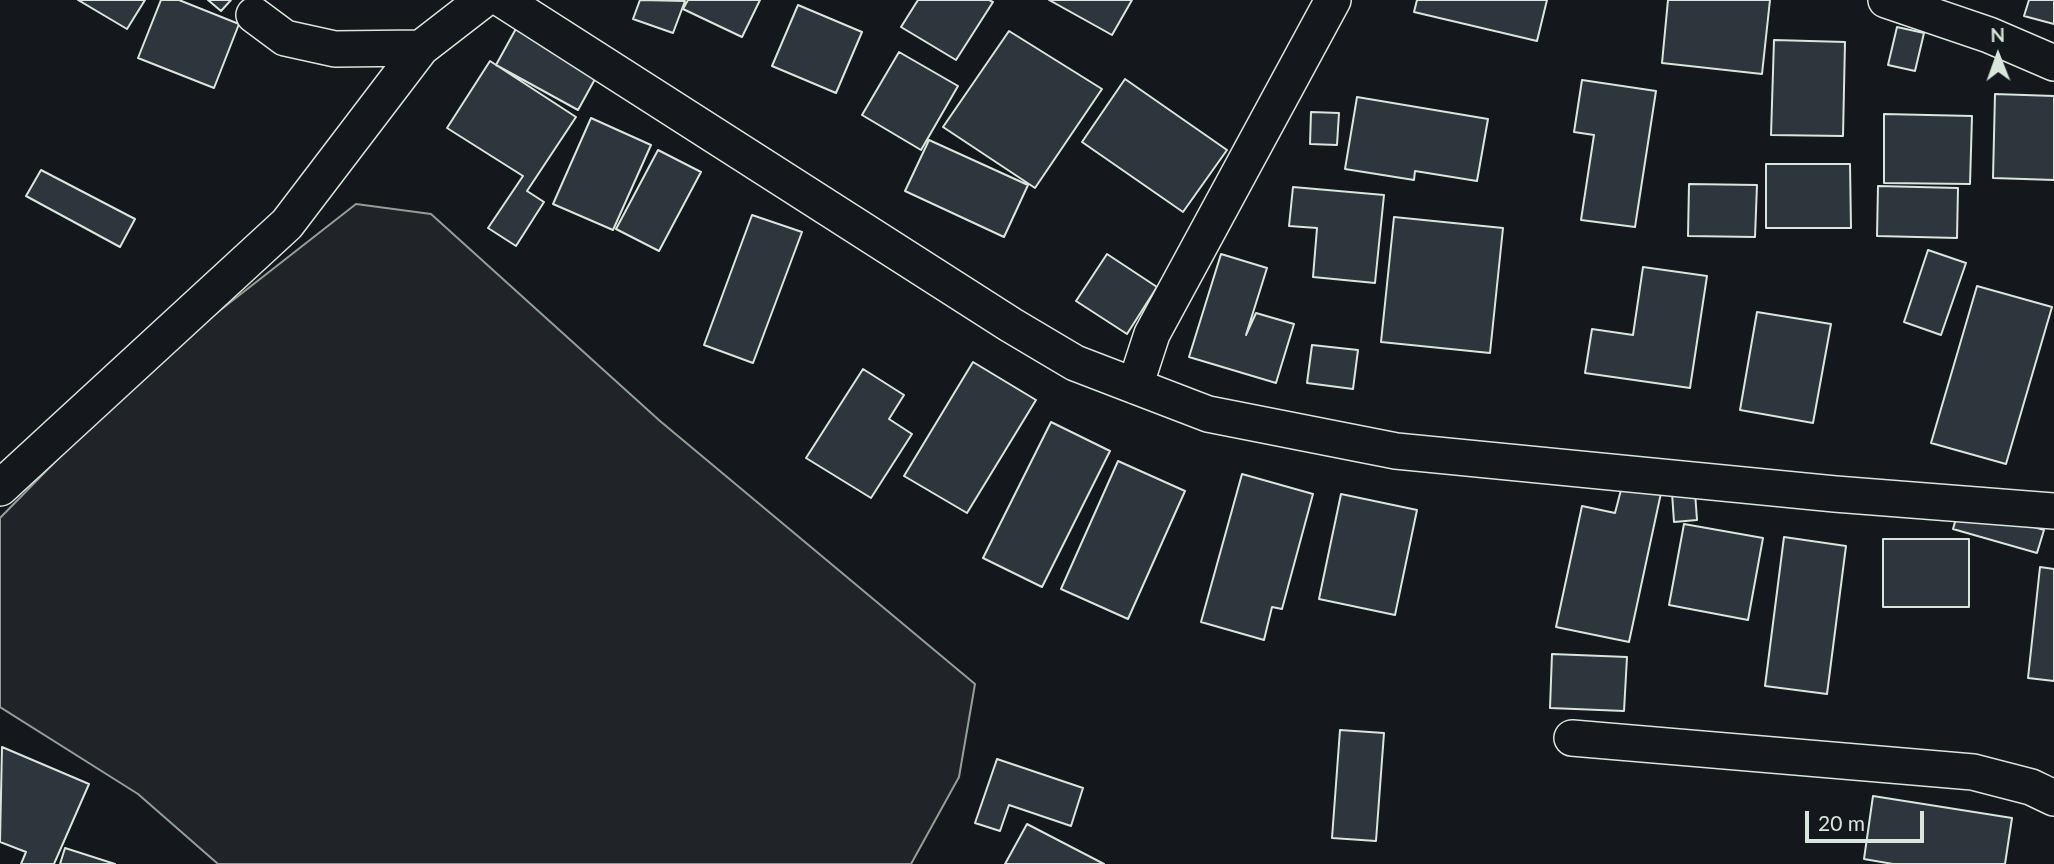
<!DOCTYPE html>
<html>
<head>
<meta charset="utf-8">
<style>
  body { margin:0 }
  #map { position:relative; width:2054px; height:864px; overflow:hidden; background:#14181c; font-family:Lato,sans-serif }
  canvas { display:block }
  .north { position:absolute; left:1963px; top:21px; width:70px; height:70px; -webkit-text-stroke:5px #14181c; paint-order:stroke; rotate:359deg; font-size:19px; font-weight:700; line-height:28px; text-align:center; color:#d8e6dc }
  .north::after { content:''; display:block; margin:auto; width:24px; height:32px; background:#d8e6dc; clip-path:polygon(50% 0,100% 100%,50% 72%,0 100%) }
  .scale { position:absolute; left:1805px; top:811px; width:119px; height:32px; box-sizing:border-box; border:4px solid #d8e6dc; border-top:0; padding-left:9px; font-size:21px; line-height:24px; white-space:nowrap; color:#d8e6dc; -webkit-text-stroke:5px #14181c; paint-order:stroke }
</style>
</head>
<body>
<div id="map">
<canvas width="2054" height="864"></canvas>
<div class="north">N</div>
<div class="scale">20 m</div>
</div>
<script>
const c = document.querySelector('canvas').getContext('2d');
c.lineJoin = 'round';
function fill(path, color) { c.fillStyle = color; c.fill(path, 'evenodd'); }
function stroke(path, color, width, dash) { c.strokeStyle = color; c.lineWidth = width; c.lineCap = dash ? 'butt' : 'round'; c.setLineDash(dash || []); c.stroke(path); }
const green = new Path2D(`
  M 356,204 L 431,214 L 660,421 L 975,684 L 959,777 L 911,864 L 218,864 L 138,794 L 0,707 L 0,518 L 150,365 Z`);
fill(green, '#202428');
stroke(green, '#939e99', 2);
const building = new Path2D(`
  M 78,0 L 145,0 L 127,29 Z
  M 161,0 L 179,0 L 239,24 L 214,88 L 138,58 Z
  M 208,0 L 231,0 L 221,11 Z
  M 640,0 L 685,1 L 673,33 L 633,19 Z
  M 688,0 L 760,0 L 742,37 L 683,9 Z
  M 918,0 L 989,0 L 993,2 L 956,60 L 901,27 Z
  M 1049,0 L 1132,0 L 1112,35 Z
  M 1417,0 L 1547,0 L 1537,41 L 1414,12 Z
  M 1668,0 L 1770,0 L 1762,74 L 1662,63 Z
  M 2029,0 L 2054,0 L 2054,24 L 2024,16 Z
  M 798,5 L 862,32 L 836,93 L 772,66 Z
  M 518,25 L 600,70 L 578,110 L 496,65 Z
  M 1897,27 L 1924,33 L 1915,71 L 1888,65 Z
  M 1009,31 L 1102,89 L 1035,188 L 943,127 Z
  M 1774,40 L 1845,42 L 1843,136 L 1771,135 Z
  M 899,52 L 958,86 L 921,150 L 862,115 Z
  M 490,61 L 576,117 L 527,191 L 544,202 L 516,246 L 488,228 L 523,176 L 447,128 Z
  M 1125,79 L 1227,150 L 1183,212 L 1082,142 Z
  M 1582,80 L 1656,91 L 1635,227 L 1581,220 L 1594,135 L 1574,132 Z
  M 1995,94 L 2054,96 L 2054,180 L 1993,178 Z
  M 1357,97 L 1488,119 L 1477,181 L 1415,171 L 1414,180 L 1345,169 Z
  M 1311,112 L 1339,113 L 1337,145 L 1310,144 Z
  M 1884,114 L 1972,116 L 1970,184 L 1884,183 Z
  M 591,118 L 651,145 L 613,230 L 553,204 Z
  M 929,140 L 1028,185 L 1004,237 L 905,191 Z
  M 658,150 L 701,172 L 659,251 L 616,229 Z
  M 1766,164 L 1850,164 L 1851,228 L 1766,228 Z
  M 41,170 L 135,219 L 120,247 L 26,196 Z
  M 1689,184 L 1757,185 L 1755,237 L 1688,236 Z
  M 1878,186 L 1958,188 L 1957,238 L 1877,236 Z
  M 1293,187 L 1384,195 L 1375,283 L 1313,277 L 1317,228 L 1289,226 Z
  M 752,215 L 802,232 L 753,363 L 704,345 Z
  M 1394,217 L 1503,228 L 1490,353 L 1381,342 Z
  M 1928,250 L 1966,263 L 1941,335 L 1904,322 Z
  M 1107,254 L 1157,287 L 1127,334 L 1076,301 Z
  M 1221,254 L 1267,268 L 1246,335 L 1256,313 L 1294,324 L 1276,383 L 1189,357 Z
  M 1643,267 L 1707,276 L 1690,388 L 1585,373 L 1592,329 L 1633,335 Z
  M 1977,286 L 2052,307 L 2006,464 L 1931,443 Z
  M 1757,312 L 1831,324 L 1813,423 L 1740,410 Z
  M 1312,345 L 1358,350 L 1353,389 L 1307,383 Z
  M 973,362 L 1036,400 L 967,513 L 904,476 Z
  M 863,369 L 904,395 L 889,419 L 912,434 L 871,498 L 806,458 Z
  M 1051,422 L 1110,451 L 1042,587 L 983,558 Z
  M 1118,461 L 1185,491 L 1128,619 L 1061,589 Z
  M 1242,474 L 1313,494 L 1282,609 L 1272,607 L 1264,640 L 1201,622 Z
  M 1622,486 L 1661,493 L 1629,642 L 1556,627 L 1582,506 L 1615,513 Z
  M 1695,492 L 1697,520 L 1674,522 L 1672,493 Z
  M 1341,494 L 1417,510 L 1395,615 L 1319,599 Z
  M 1960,505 L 2044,530 L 2037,553 L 1953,529 Z
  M 1684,524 L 1763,538 L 1748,620 L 1669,605 Z
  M 1784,537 L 1846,546 L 1827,694 L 1765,686 Z
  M 1883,539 L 1969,539 L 1969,607 L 1883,607 Z
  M 2040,567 L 2054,569 L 2054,681 L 2028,678 Z
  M 1552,654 L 1627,657 L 1624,711 L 1550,708 Z
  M 1340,730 L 1384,733 L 1376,841 L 1332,838 Z
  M 2,747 L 89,784 L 54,864 L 21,864 L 26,852 L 0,842 Z
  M 997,759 L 1083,788 L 1071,826 L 1009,805 L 1000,831 L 975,823 Z
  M 1873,796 L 2012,818 L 2005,864 L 1893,864 L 1864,859 Z
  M 1027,824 L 1104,864 L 1005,864 Z
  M 65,848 L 115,864 L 60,864 Z`);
fill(building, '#2c363c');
stroke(building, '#d8e6dc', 2);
const minor = new Path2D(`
  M 503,0 L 1011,325 L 1075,363 L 1208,414 L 1396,451 L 1835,494 L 2054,511
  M 1886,0 L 1989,35 L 2054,63
  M 254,15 L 285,38 L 335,49 L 421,48 L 483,0
  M 1135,386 L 1152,334 L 1333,0
  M 0,488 L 287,224 L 421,48
  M 1572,738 L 1973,772 L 2031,787 L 2054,798`);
stroke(minor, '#d8e6dc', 38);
stroke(minor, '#14181c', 35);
</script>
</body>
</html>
